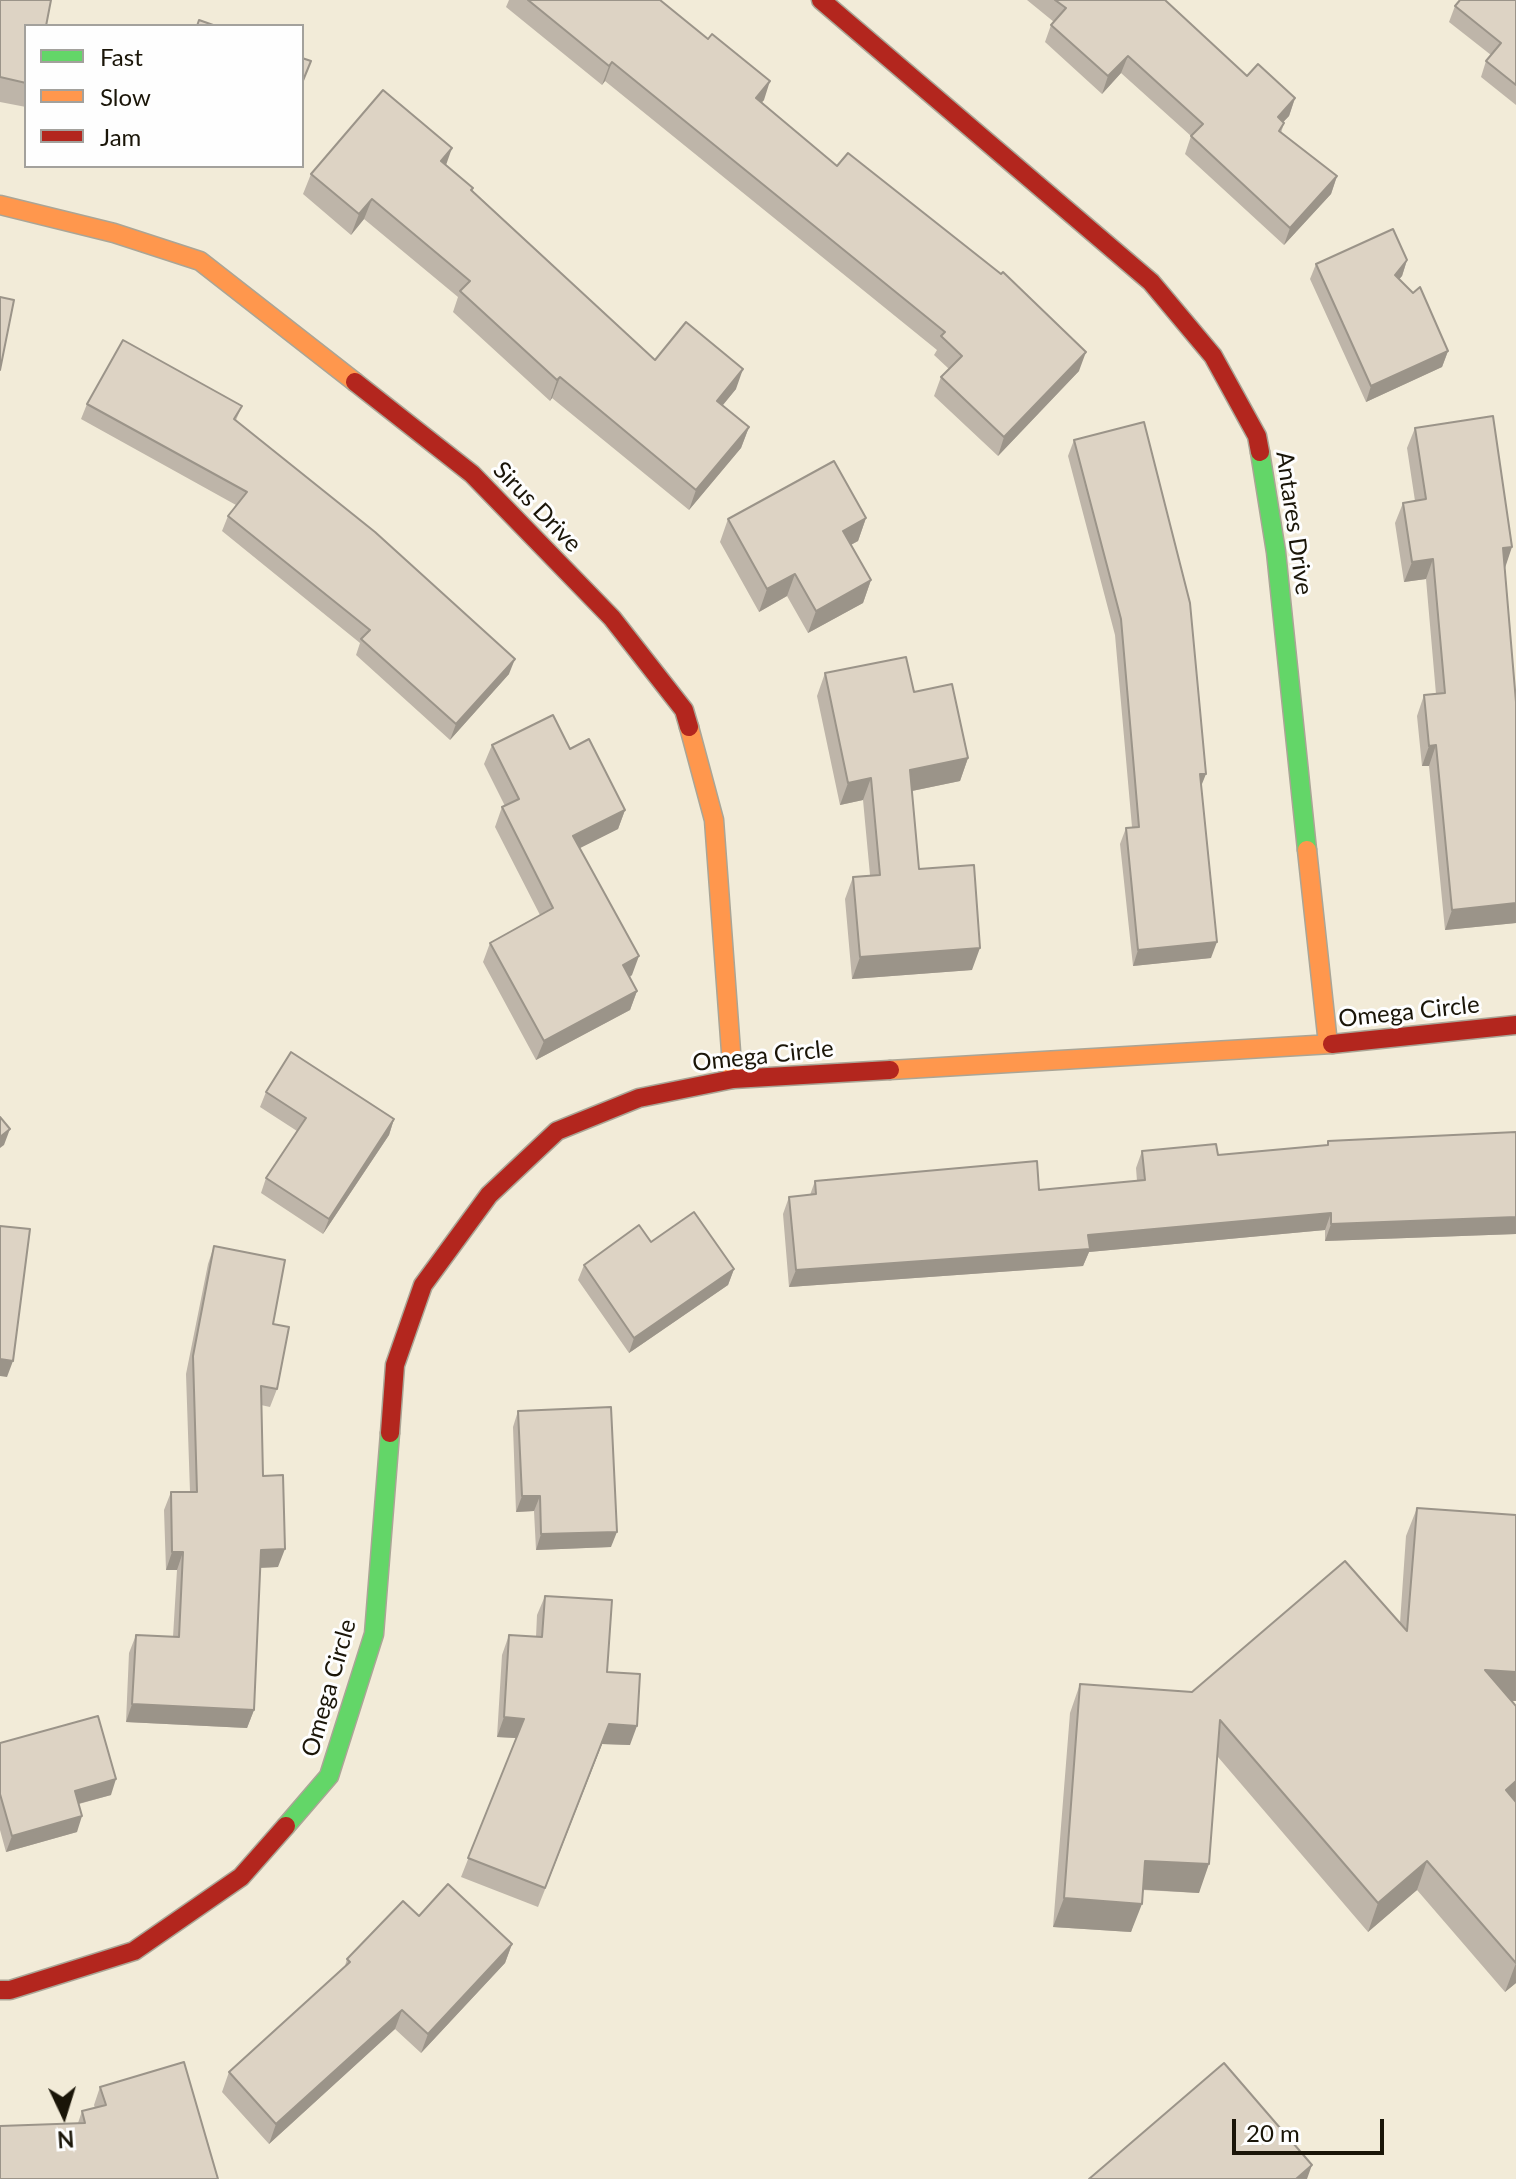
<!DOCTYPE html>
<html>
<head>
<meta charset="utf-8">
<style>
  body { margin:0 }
  #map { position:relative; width:1516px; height:2179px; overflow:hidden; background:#f2ebd8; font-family:Lato,sans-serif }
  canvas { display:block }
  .legend { position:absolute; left:24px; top:24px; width:280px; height:144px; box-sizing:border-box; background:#fefefe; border:2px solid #a3a19c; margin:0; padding:10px 14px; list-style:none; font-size:24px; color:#1a1508 }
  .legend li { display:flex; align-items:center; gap:16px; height:40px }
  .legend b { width:40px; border:2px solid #a3a19c }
  .north { position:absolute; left:24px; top:2075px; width:80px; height:80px; -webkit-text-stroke:6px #fefefe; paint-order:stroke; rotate:176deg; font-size:22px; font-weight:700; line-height:32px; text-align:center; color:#1a1508 }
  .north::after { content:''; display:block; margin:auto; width:28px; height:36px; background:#1a1508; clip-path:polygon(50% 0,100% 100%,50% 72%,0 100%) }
  .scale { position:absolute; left:1232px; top:2119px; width:152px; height:36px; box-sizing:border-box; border:4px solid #1a1508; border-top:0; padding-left:10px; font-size:24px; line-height:28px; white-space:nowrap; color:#1a1508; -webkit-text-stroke:6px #fefefe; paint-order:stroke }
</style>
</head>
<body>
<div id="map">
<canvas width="1516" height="2179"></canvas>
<ul class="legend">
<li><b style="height:10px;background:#63d668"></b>Fast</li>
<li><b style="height:10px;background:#ff974d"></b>Slow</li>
<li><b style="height:10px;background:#b3261e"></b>Jam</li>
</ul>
<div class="north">N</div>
<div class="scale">20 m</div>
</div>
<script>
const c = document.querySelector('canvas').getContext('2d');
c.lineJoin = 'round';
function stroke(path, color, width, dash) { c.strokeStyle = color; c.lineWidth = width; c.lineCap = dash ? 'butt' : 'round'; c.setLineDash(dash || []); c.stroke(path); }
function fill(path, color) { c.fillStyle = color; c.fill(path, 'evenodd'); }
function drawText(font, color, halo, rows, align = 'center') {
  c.font = font + ' Lato,sans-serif'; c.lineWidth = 6; c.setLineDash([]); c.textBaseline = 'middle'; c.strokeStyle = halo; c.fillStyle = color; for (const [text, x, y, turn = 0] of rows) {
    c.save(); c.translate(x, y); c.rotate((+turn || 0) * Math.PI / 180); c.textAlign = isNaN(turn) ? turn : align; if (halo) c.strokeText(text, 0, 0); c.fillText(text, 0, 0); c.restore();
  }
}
const fast = new Path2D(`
  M 1260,452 L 1276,552 L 1307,850
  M 286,1826 L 329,1776 L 374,1634 L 390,1433`);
const slow = new Path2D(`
  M 0,205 L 114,233 L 200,261 L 355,382
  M 689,727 L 714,820 L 733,1079
  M 1307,850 L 1328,1044
  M 890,1070 L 1332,1044`);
const jam = new Path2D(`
  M 821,0 L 1151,282 L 1213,356 L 1257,436 L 1260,452
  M 355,382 L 472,474 L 612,618 L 684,710 L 689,727
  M 1332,1044 L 1516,1025
  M 390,1433 L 395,1365 L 423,1285 L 489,1195 L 557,1131 L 639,1098 L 733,1079 L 890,1070
  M 0,1990 L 10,1990 L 134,1951 L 241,1877 L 286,1826`);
stroke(fast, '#aaa596', 21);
stroke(slow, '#aaa596', 21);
stroke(jam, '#aaa596', 21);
stroke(fast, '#63d668', 18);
stroke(slow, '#ff974d', 18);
stroke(jam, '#b3261e', 18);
fill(new Path2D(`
  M 0,0 L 26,26 L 26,107 L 0,102 Z
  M 509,0 L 660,0 L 764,100 L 761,102 L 1079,371 L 998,456 L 934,396 L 941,377 L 949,369 L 934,355 L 937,350 L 605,81 L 602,85 L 506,7 Z
  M 1027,0 L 1165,0 L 1247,76 L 1295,98 L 1289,116 L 1283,122 L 1284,123 L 1281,133 L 1337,176 L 1331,194 L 1284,245 L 1185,154 L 1191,136 L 1121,73 L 1102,94 L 1045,42 L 1051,25 L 1054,22 Z
  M 1516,0 L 1516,105 L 1481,77 L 1486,61 L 1491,55 L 1449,22 L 1455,6 Z
  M 446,165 L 473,188 L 472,190 L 655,360 L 736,389 L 722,406 L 749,427 L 741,448 L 689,510 L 552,398 L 550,401 L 453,312 L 458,297 L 364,219 L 351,235 L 303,194 L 311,174 Z
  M 1407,260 L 1402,276 L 1399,279 L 1413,293 L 1448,351 L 1442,367 L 1366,402 L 1310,279 L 1316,264 Z
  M 87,404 L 242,406 L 236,420 L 509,674 L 450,740 L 356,655 L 360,643 L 222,531 L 228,516 L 236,505 L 81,419 Z
  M 1415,428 L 1505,568 L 1516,702 L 1516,923 L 1445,930 L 1429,766 L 1422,766 L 1417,716 L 1424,695 L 1436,694 L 1426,579 L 1404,582 L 1395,523 L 1403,503 L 1415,501 L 1407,448 Z
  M 1074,440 L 1201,787 L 1211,958 L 1133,966 L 1120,844 L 1126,828 L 1132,827 L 1115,635 L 1068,456 Z
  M 866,518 L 858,541 L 851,545 L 871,580 L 863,603 L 808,633 L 787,596 L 759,612 L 720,542 L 728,519 Z
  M 825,673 L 914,692 L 968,758 L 960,781 L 912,791 L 919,869 L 972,970 L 852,979 L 845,899 L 853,877 L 870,875 L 863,800 L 840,805 L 817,696 Z
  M 492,745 L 570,749 L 625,810 L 618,829 L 580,848 L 632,975 L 630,977 L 637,991 L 630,1010 L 536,1060 L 483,962 L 490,943 L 540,915 L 495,827 L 502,807 L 505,806 L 484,764 Z
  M 266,1092 L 394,1119 L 389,1135 L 323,1234 L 261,1193 L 266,1178 L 297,1131 L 260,1107 Z
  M 1516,1132 L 1516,1234 L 1325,1241 L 1325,1230 L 1089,1252 L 1083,1266 L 789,1287 L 783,1214 L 789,1197 L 810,1195 L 815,1181 L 1039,1190 L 1137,1181 L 1136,1168 L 1142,1151 L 1218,1155 L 1327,1145 L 1328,1141 Z
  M 651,1242 L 734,1269 L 728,1285 L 629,1353 L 578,1280 L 584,1265 Z
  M 214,1246 L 273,1324 L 277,1389 L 270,1407 L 261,1405 L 263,1476 L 278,1567 L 260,1568 L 254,1710 L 247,1728 L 126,1722 L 129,1653 L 136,1635 L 173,1637 L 177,1570 L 166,1570 L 164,1510 L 171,1492 L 190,1492 L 186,1374 L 208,1264 Z
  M 518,1411 L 611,1547 L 536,1550 L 534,1511 L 516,1512 L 513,1427 Z
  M 1417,1508 L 1516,1515 L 1516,1701 L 1511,1701 L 1516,1706 L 1516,1983 L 1505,1992 L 1417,1890 L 1368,1932 L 1218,1757 L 1199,1893 L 1143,1890 L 1131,1932 L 1053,1927 L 1070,1713 L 1080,1684 L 1192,1692 L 1400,1623 L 1406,1536 Z
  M 545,1596 L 607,1672 L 630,1745 L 602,1744 L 538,1907 L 461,1877 L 516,1738 L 497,1737 L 502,1655 L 509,1635 L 536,1637 L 537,1615 Z
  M 0,1743 L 111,1795 L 79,1804 L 77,1832 L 6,1852 L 0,1830 Z
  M 419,1916 L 512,1944 L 505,1963 L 421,2053 L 395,2029 L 269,2144 L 222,2092 L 229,2072 L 345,1966 L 347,1959 Z
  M 100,2087 L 218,2179 L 78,2123 L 82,2111 L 95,2108 L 94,2105 Z`), '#beb5a9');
fill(new Path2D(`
  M 1128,56 L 1121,73 L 1102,94 L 1108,76 Z
  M 612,62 L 605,81 L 602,85 L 609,66 Z
  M 770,81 L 764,100 L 749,117 L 756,98 Z
  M 1295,98 L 1289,116 L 1271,135 L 1278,117 Z
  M 452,148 L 445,168 L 441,161 Z
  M 1337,176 L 1331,194 L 1284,245 L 1290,228 Z
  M 372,199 L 364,219 L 351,235 L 359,214 Z
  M 1407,260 L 1402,276 L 1389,291 L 1395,275 Z
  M 1448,351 L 1442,367 L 1366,402 L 1371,386 Z
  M 1086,352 L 1079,371 L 998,456 L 1004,437 Z
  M 743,369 L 736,389 L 709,422 L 717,401 Z
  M 560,377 L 552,398 L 550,401 L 557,380 Z
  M 749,427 L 741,448 L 689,510 L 696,490 Z
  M 866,518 L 858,541 L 835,553 L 843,531 Z
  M 1512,547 L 1505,568 L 1503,548 Z
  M 1433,559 L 1426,579 L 1404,582 L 1412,562 Z
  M 795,574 L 787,596 L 759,612 L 767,589 Z
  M 871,580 L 863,603 L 808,633 L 816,611 Z
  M 515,659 L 509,674 L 450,740 L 456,724 Z
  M 1436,745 L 1429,766 L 1422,766 L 1429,746 Z
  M 968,758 L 960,781 L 902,793 L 910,770 Z
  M 1200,774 L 1206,774 L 1200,789 Z
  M 871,778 L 863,800 L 840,805 L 848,783 Z
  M 625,810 L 618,829 L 566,855 L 573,836 Z
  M 1516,903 L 1516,923 L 1445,930 L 1452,910 Z
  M 1217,942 L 1211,958 L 1133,966 L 1138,950 Z
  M 980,948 L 972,970 L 852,979 L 860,957 Z
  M 639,956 L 632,975 L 616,984 L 623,965 Z
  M 637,991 L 630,1010 L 536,1060 L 544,1041 Z
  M 394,1119 L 389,1135 L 323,1234 L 329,1219 Z
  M 10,1129 L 4,1145 L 0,1148 L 0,1137 Z
  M 1331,1213 L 1325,1230 L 1089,1252 L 1083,1266 L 789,1287 L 796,1270 L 1088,1235 Z
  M 1516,1217 L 1516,1234 L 1325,1241 L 1331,1224 Z
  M 734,1269 L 728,1285 L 629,1353 L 634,1338 Z
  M 0,1359 L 13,1361 L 7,1377 L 0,1376 Z
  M 522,1496 L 540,1496 L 534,1511 L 516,1512 Z
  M 617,1532 L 611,1547 L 536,1550 L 541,1534 Z
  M 285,1549 L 278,1567 L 255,1568 L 261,1550 Z
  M 172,1552 L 183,1552 L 177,1570 L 166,1570 Z
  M 1485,1670 L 1516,1672 L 1516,1701 L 1474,1699 Z
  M 132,1704 L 254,1710 L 247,1728 L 126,1722 Z
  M 504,1717 L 524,1719 L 516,1738 L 497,1737 Z
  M 609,1724 L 637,1726 L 630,1745 L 602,1744 L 538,1907 Z
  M 116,1779 L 111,1795 L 70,1806 L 75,1791 Z
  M 1516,1781 L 1516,1801 L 1495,1818 L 1506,1790 Z
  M 82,1816 L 77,1832 L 6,1852 L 12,1836 Z
  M 1145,1861 L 1209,1864 L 1199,1893 L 1135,1889 Z
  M 1427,1861 L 1417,1890 L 1368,1932 L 1378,1903 Z
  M 1064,1898 L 1142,1904 L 1131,1932 L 1053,1927 Z
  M 512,1944 L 505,1963 L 421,2053 L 428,2034 Z
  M 1516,1963 L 1516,1983 L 1505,1992 Z
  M 402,2010 L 395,2029 L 269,2144 L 276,2124 Z
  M 1312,2165 L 1307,2179 L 1296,2179 Z`), '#9b9489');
const building = new Path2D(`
  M 0,0 L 51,0 L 46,26 L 26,26 L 26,83 L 0,77 Z
  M 528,0 L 660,0 L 708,39 L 712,34 L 770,81 L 756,98 L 837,166 L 848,153 L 1001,274 L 1003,272 L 1086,352 L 1004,437 L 941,377 L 962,356 L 941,336 L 945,332 L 612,62 L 609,66 Z
  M 1055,0 L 1165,0 L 1247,76 L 1258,64 L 1295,98 L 1278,117 L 1284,123 L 1279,131 L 1337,176 L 1290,228 L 1191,136 L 1203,124 L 1128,56 L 1108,76 L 1051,25 L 1066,8 Z
  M 1460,0 L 1516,0 L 1516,85 L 1486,61 L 1501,43 L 1455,6 Z
  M 199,20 L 216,26 L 197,26 Z
  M 302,58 L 311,61 L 302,83 Z
  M 383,90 L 452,148 L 441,161 L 473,188 L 471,190 L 655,360 L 686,322 L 743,369 L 717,401 L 749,427 L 696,490 L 560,377 L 557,380 L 460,291 L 470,281 L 372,199 L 359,214 L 311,174 Z
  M 1393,229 L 1407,260 L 1395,275 L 1413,293 L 1420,287 L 1448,351 L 1371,386 L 1316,264 Z
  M 0,297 L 14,300 L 0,370 Z
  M 123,340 L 242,406 L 234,419 L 375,532 L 515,659 L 456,724 L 361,639 L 370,630 L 228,516 L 247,492 L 87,404 Z
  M 1493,416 L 1512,547 L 1503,548 L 1516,702 L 1516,903 L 1452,910 L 1436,745 L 1429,746 L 1424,695 L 1445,693 L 1433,559 L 1412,562 L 1403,503 L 1426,499 L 1415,428 Z
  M 1144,422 L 1190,603 L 1206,774 L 1200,774 L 1217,942 L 1138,950 L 1126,828 L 1139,827 L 1121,619 L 1074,440 Z
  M 834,461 L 866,518 L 843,531 L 871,580 L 816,611 L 795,574 L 767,589 L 728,519 Z
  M 906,657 L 914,692 L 952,684 L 968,758 L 910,770 L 919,869 L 974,865 L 980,948 L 860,957 L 853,877 L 880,875 L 871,778 L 848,783 L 825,673 Z
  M 553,715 L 570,749 L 589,739 L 625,810 L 573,836 L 639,956 L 623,965 L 637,991 L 544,1041 L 490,943 L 553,908 L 502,807 L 519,799 L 492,745 Z
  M 291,1052 L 394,1119 L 329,1219 L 266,1178 L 306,1118 L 266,1092 Z
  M 0,1117 L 10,1129 L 0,1137 Z
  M 1516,1132 L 1516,1217 L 1331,1224 L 1331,1213 L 1088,1235 L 1090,1249 L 796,1270 L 789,1197 L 816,1194 L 815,1181 L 1037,1161 L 1039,1190 L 1145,1180 L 1142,1151 L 1216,1144 L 1218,1155 L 1328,1145 L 1328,1141 Z
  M 694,1212 L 734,1269 L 634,1338 L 584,1265 L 639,1225 L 651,1242 Z
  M 0,1226 L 30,1229 L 13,1361 L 0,1359 Z
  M 214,1246 L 285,1260 L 273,1324 L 289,1327 L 277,1389 L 261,1386 L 263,1476 L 283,1475 L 285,1549 L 261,1550 L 254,1710 L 132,1704 L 136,1635 L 179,1637 L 183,1552 L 172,1552 L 171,1492 L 197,1492 L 193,1356 Z
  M 611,1407 L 617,1532 L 541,1534 L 540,1496 L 522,1496 L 518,1411 Z
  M 1417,1508 L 1516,1515 L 1516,1672 L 1485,1670 L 1516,1706 L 1516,1781 L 1506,1790 L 1516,1802 L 1516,1963 L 1427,1861 L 1378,1903 L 1220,1720 L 1209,1864 L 1145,1861 L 1142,1904 L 1064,1898 L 1080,1684 L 1192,1692 L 1345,1561 L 1407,1631 Z
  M 545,1596 L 612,1600 L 607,1672 L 640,1674 L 637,1726 L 609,1724 L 545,1888 L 468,1858 L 524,1719 L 504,1717 L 509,1635 L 542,1637 Z
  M 98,1716 L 116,1779 L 75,1791 L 82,1816 L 12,1836 L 0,1794 L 0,1743 Z
  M 448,1884 L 512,1944 L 428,2034 L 402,2010 L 276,2124 L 229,2072 L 350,1962 L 347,1959 L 403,1901 L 419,1916 Z
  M 184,2062 L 218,2179 L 0,2179 L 0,2126 L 85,2123 L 82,2111 L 106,2105 L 100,2087 Z
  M 1224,2063 L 1312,2165 L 1296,2179 L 1089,2179 Z`);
fill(building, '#ddd3c4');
stroke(building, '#9b9489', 2);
drawText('24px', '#1a1508', '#fefefe', [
  ["Sirus Drive",537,507,46],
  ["Antares Drive",1294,523,82],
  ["Omega Circle",1409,1012,-6],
  ["Omega Circle",763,1056,-6],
  ["Omega Circle",329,1688,-74]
]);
</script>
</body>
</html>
